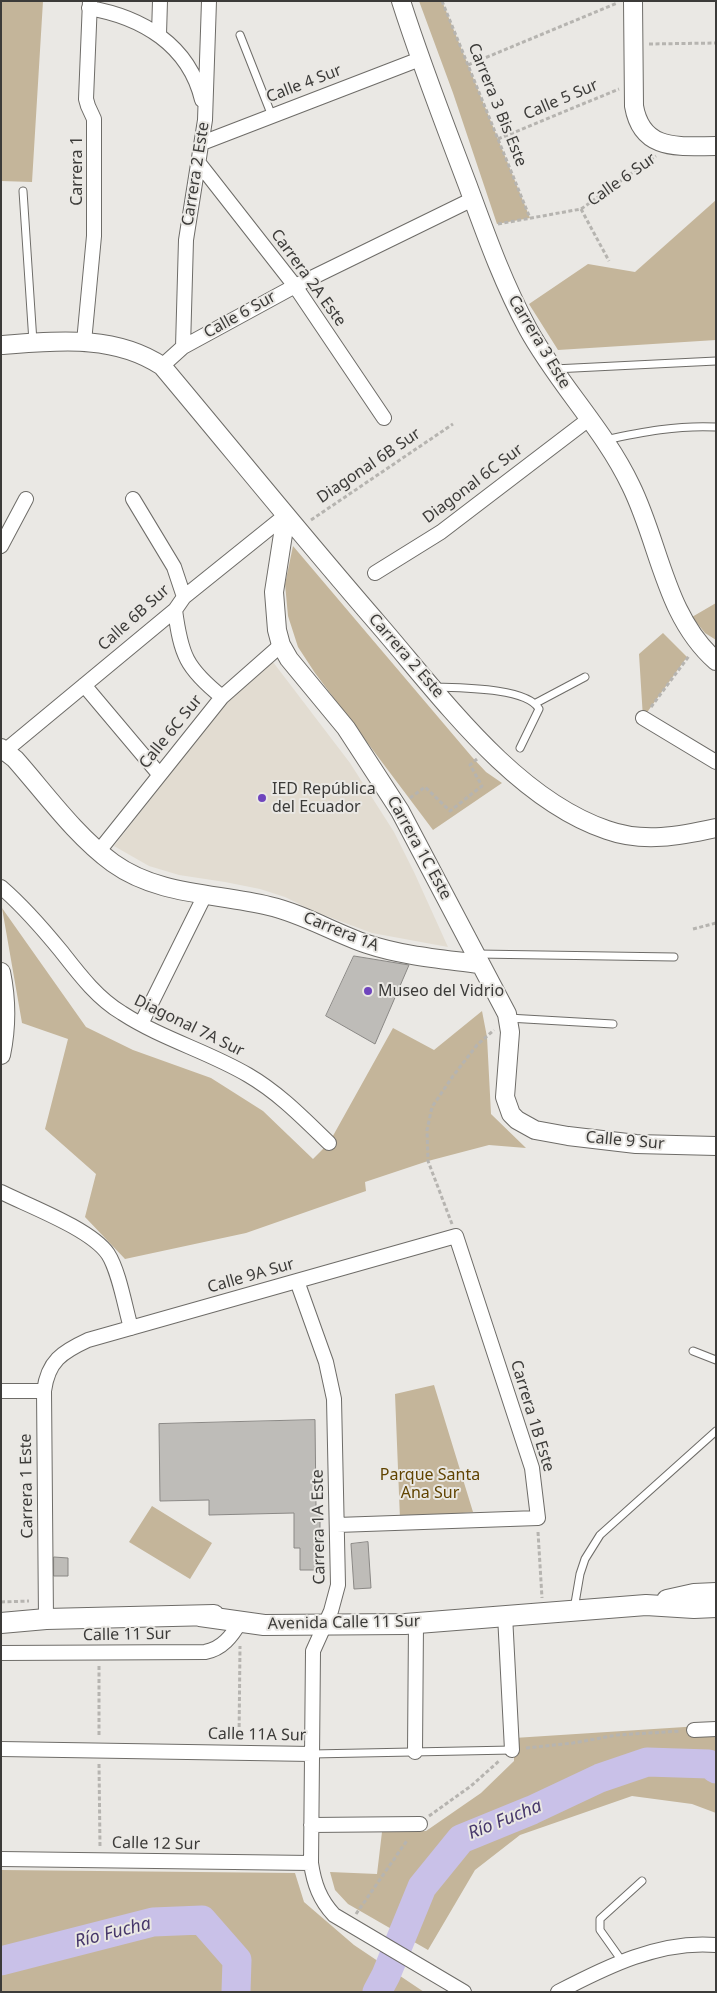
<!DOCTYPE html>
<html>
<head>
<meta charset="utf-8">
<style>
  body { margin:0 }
  #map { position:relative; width:717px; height:1993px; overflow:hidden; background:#eae8e4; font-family:"Noto Sans",sans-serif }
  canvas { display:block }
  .frame { position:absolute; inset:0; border:2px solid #3c3b39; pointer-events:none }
</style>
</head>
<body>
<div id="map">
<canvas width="717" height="1993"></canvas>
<div class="frame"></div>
</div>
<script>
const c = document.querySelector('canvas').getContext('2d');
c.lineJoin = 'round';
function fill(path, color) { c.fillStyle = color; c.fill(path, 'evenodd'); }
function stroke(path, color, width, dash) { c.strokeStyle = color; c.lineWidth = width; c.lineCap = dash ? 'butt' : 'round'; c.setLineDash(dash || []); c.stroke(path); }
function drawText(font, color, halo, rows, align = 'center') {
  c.font = font + ' "Noto Sans",sans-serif'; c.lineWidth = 4; c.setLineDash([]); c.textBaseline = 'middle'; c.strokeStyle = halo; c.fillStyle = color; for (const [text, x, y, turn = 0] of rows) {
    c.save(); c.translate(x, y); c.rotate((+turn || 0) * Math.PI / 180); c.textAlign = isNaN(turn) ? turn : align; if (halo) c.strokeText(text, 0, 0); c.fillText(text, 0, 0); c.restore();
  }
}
fill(new Path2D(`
  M 273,662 L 350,763 L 394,832 L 414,872 L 448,947 L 372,933 L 313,911 L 285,897 L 260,889 L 225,882 L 179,875 L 149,866 L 114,846 L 226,702 Z`), '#e2dcd1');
fill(new Path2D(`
  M 1,1 L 43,1 L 32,182 L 1,181 Z
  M 419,1 L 442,1 L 530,218 L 497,224 L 453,93 Z
  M 716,200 L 716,340 L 558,350 L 529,304 L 588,264 L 635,272 Z
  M 293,546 L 472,757 L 486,772 L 502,783 L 433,830 L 315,673 L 298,647 L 288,616 L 285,584 Z
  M 716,603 L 716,640 L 705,633 L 692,617 Z
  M 663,633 L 687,657 L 643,718 L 639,654 Z
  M 2,908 L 86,1027 L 133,1050 L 211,1078 L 263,1111 L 313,1159 L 329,1143 L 393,1028 L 434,1050 L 482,1011 L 487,1037 L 491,1114 L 526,1148 L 489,1145 L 428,1161 L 365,1182 L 366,1191 L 246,1233 L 125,1259 L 85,1217 L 96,1174 L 45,1129 L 68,1039 L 22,1023 Z
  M 434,1385 L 473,1512 L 400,1519 L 395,1394 Z
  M 152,1506 L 212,1543 L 190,1579 L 129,1542 Z
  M 716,1725 L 716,1813 L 692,1804 L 632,1796 L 520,1835 L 475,1870 L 428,1950 L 348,1904 L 335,1890 L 330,1872 L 377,1874 L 382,1832 L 426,1831 L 481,1793 L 514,1761 L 514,1738 Z
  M 1,1870 L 295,1873 L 304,1902 L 354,1945 L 424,1992 L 1,1992 Z`), '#c4b59a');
stroke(new Path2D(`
  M 1,1961 L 153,1922 L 202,1920 L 237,1960 L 236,1992
  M 377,1992 L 386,1975 L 422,1887 L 461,1839 L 532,1810 L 600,1778 L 647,1762 L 709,1764 L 716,1769`), '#c9c1e8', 29);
const building = new Path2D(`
  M 354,956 L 409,965 L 375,1044 L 326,1016 Z
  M 315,1420 L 316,1507 L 320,1507 L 320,1570 L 300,1570 L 300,1548 L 294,1548 L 294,1513 L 209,1515 L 209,1500 L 160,1501 L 159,1424 Z
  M 368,1542 L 371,1588 L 354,1589 L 351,1544 Z
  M 54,1557 L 68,1558 L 68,1576 L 54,1576 Z`);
fill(building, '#bebcb8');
stroke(building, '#8a8885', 1);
const service = new Path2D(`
  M 240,35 L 272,116
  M 23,191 L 33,342
  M 554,369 L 716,361
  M 605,440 C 642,432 678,425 716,427
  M 433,687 C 457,688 527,687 539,709 L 520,748
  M 536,703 L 585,677
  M 477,954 L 674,957
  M 508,1018 L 613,1024
  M 693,1351 L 716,1360
  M 574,1609 L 580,1574 L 585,1559 L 600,1535 L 716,1431
  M 312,1754 L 512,1750
  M 622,1961 L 600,1930 L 600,1919 L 642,1881`);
const minor = new Path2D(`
  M 89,8 C 142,17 189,45 202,100
  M 159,34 L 160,1
  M 202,143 L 420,59
  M 198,162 L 295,286 L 384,418
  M 84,342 L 94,236 L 94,119 L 88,106 L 86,99 L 90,1
  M 183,347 L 186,240 L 205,120 L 209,1
  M 162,366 L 183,347 L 295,286 L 473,199
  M 133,499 L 174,567 L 184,597
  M 1,546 L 26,499
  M 375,573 L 441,532 L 589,419
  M 175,610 C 181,655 186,668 222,697
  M 84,685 L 159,774
  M 643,718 L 716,762
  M 6,750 L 175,610 L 184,597 L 286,515
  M 99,851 L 222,697 L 281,645
  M 1,887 C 23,906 43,929 61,951 C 79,974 97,998 122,1013 C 162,1039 207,1051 248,1075 C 279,1093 303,1118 329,1143
  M 141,1024 L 205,895
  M 1,1192 C 29,1206 91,1229 108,1254 C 119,1271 125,1307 131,1328
  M 297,1281 L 326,1362 L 334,1399 L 338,1585 L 331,1611 L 313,1651 L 311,1863 C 314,1884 320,1900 334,1915 L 464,1992
  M 1,1391 L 44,1391
  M 505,1615 L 512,1750
  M 46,1619 L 44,1391 C 48,1361 62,1352 88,1340 L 456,1236 L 532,1468 L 538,1518 L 337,1525
  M 1,1653 L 205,1652 C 222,1649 232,1636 240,1622
  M 694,1730 L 716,1729
  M 1,1749 L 312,1754
  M 415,1752 L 416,1623
  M 311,1825 L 420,1824
  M 1,1859 L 311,1863
  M 558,1992 C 606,1967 660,1940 716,1945`);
const tertiary = new Path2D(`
  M 401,1 C 421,64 445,125 468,186 C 486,235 503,283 528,329 C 558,384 604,429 631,486 C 660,545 665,616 716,661
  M 633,1 L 634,106 C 642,152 679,146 716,146
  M 1,345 C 56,341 114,334 162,366 C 235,453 306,541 380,626 C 442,698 515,799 607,830 C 643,843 680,836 716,828
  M 286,515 L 274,592 L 277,630 L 281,645 L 289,659 L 346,728 L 400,811 L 507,1014 L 510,1032 L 505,1097 L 511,1114 L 517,1120 L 535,1130 L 568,1136 L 636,1144 L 716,1146
  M 1,748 L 15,759 C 46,794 75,835 113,863 C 159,896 217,893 269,906 C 304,914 334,933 367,944 C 403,956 442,959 479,964
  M 1,972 C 7,1001 7,1026 1,1055`);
const secondary = new Path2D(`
  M 667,1600 L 694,1594 L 716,1593
  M 200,1616 L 264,1625 L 405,1624 L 646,1605 L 694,1608 L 716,1607
  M 1,1623 L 46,1619 L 214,1615`);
stroke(service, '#6e6c68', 9);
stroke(minor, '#6e6c68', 16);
stroke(tertiary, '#6e6c68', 20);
stroke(secondary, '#6e6c68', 22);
stroke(new Path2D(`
  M 442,1 L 530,218
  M 649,44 L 716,43
  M 468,65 L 617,3
  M 498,139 L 619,89
  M 581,209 L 609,261
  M 498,224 L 581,209 L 656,156
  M 311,520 L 453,424
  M 651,707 L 689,656
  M 410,798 L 425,787 L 450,811 L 482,786 L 470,765 L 477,759
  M 693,929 L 716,923
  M 452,1224 L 428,1161 L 427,1130 L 432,1107 L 453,1076 L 477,1045 L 494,1030
  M 538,1532 L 542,1598
  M 1,1602 L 29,1601
  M 99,1666 L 99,1737
  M 239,1740 L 240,1646
  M 526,1748 L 573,1743 L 617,1735 L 681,1731
  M 99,1764 L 100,1847
  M 429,1816 L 471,1786 L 499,1761
  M 356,1914 L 408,1839`), '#b6b4b0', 3, [4, 2.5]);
stroke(service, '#fff', 7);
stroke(minor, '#fff', 14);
stroke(tertiary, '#fff', 18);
stroke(secondary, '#fff', 20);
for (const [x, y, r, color] of [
  [262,798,5,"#6f45bd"],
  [368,991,5,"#6f45bd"]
]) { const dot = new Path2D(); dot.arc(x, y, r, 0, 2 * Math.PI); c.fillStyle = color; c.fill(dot); stroke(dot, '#eae8e4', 2); }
drawText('16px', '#3c3b39', '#eae8e4', [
  ["Calle 4 Sur",304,84,-21],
  ["Calle 5 Sur",561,100,-23],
  ["Carrera 3 Bis Este",497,105,68],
  ["Carrera 1",77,171,-90],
  ["Carrera 2 Este",196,174,-81],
  ["Calle 6 Sur",622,180,-35],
  ["Carrera 2A Este",308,278,54],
  ["Calle 6 Sur",240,315,-29],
  ["Carrera 3 Este",539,342,59],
  ["Diagonal 6B Sur",369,466,-34],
  ["Diagonal 6C Sur",473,484,-37],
  ["Calle 6B Sur",134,618,-42],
  ["Carrera 2 Este",406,656,49],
  ["Calle 6C Sur",171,732,-51],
  ["Carrera 1C Este",419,848,61],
  ["Carrera 1A",341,932,22],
  ["Diagonal 7A Sur",189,1026,26],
  ["Calle 9 Sur",625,1141,5],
  ["Calle 9A Sur",251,1276,-16],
  ["Carrera 1B Este",532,1416,73],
  ["Carrera 1 Este",27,1486,-91],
  ["Carrera 1A Este",319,1527,-91],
  ["Avenida Calle 11 Sur",344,1623,-1],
  ["Calle 11 Sur",127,1635,-1],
  ["Calle 11A Sur",257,1735,1],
  ["Calle 12 Sur",156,1844,1]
]);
drawText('16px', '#3c3b39', '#eae8e4', [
  ["IED República",272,789],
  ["del Ecuador",272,807],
  ["Museo del Vidrio",378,991]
], 'left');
drawText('16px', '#604300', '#eae8e4', [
  ["Parque Santa",430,1475],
  ["Ana Sur",430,1493]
]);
drawText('italic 18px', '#47386b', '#eae8e4', [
  ["Río Fucha",505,1820,-22],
  ["Río Fucha",113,1933,-14]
]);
</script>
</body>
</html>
